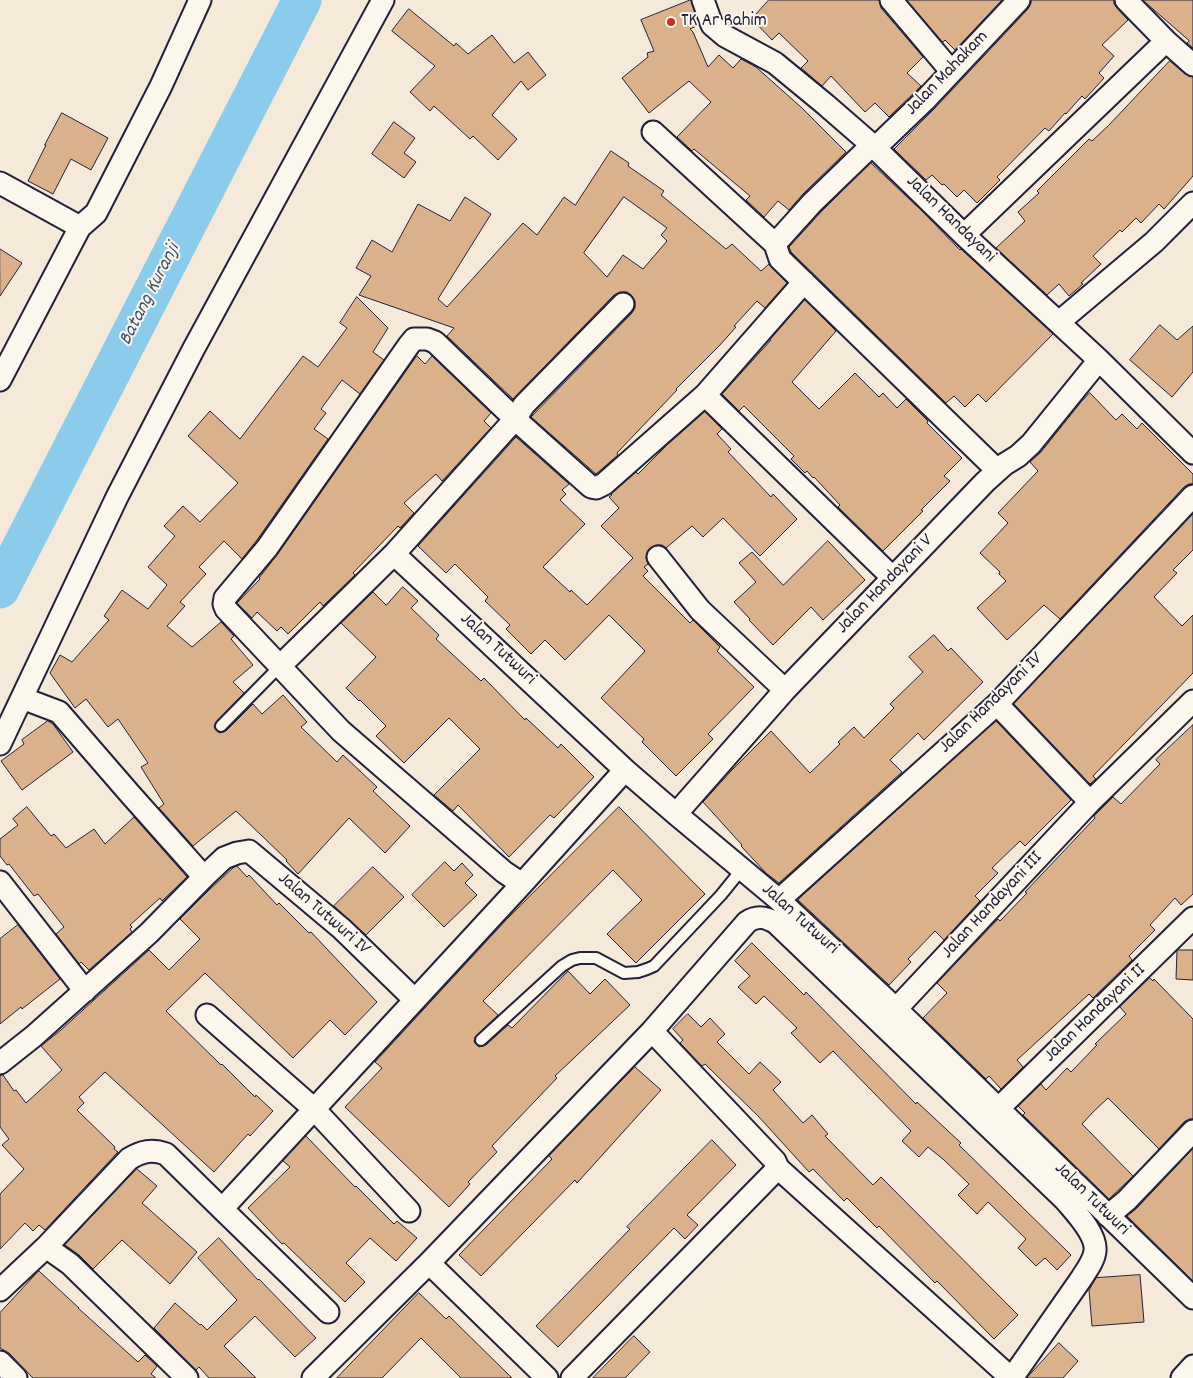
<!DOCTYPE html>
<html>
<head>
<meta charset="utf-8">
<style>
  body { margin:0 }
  canvas { display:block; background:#f5e9d9 }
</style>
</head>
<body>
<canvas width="1193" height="1378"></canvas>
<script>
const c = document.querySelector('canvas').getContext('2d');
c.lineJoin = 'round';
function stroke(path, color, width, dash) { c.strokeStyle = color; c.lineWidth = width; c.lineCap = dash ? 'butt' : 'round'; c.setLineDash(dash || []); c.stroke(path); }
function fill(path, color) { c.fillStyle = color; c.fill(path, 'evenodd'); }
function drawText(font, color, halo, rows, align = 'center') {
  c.font = font + ' Dekko,sans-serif'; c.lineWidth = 4; c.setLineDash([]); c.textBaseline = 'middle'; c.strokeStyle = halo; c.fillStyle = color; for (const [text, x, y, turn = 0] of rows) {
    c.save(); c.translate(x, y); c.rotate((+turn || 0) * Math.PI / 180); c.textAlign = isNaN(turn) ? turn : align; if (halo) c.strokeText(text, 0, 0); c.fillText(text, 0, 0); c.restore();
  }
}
stroke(new Path2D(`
  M 0,589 L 302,0`), '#8bccec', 39);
const building = new Path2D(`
  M 691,0 L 699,25 L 690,29 L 693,32 L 708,67 L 719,55 L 733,68 L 741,59 L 756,67 L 802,108 L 846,152 L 803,194 L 789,210 L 778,201 L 764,217 L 746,200 L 750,196 L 694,149 L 692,151 L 677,137 L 711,102 L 689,81 L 649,113 L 622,78 L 648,57 L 647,53 L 654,51 L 641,20 Z
  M 769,0 L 879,0 L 881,8 L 923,57 L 907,73 L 921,86 L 889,117 L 875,103 L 865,112 L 831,76 L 822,86 L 801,68 L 808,61 L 779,33 L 772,40 L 752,19 Z
  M 907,0 L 1002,0 L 955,50 L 945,40 L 943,42 Z
  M 1031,0 L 1114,0 L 1114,4 L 1117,8 L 1128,20 L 1102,45 L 1114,56 L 1099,73 L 1104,78 L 1085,99 L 1082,96 L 1066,114 L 1065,113 L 1049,131 L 1045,128 L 997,177 L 1000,180 L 977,203 L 964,190 L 957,197 L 944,184 L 942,185 L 932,175 L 926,180 L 894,149 L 934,109 L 1028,9 L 1031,3 Z
  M 1143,0 L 1193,0 L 1193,48 L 1187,43 L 1189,41 Z
  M 409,9 L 454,46 L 456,43 L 468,54 L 492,35 L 514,63 L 528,52 L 546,75 L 528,90 L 521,81 L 492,115 L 517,139 L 498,160 L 473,136 L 470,139 L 434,106 L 430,111 L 410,92 L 435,66 L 392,31 Z
  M 1170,61 L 1185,74 L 1193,77 L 1193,176 L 1164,209 L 1159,204 L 1141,223 L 1136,218 L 1122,232 L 1120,230 L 1093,256 L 1101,264 L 1081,283 L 1083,284 L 1069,296 L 1059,284 L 1047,295 L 996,248 L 1025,221 L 1018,212 L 1039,193 L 1037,191 L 1089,139 L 1092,141 L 1108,126 Z
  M 62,113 L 108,138 L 91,170 L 71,159 L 53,194 L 28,181 L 46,145 L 45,145 Z
  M 394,122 L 415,138 L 404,153 L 416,162 L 404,178 L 372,154 Z
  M 611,151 L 629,163 L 628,166 L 664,191 L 661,195 L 726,249 L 732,244 L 761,271 L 769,264 L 787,283 L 765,308 L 757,301 L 734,326 L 736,327 L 720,345 L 676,389 L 677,390 L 617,453 L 618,455 L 596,474 L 531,417 L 632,313 L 635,308 L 635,301 L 631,295 L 627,292 L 620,292 L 614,295 L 513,399 L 447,336 L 454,328 L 359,295 L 371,276 L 356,268 L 372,240 L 392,252 L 418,204 L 450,221 L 465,197 L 491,214 L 438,299 L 447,307 L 523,223 L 537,235 L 564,197 L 575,205 ZM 624,197 L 667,228 L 661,235 L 667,241 L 643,269 L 623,255 L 607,277 L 584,253 Z
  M 871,163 L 921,210 L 960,250 L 961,249 L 1053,334 L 986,402 L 978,394 L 965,407 L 954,396 L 946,403 L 791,252 L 789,247 L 821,212 Z
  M 0,249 L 22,263 L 0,296 Z
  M 357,297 L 388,328 L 373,352 L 384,360 L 360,394 L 342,380 L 321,409 L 326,413 L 314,429 L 328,439 L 257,540 L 242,559 L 224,541 L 199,567 L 206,574 L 180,602 L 185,606 L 167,626 L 192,647 L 221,622 L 234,636 L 231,639 L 253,665 L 233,682 L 244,693 L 216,722 L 214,727 L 217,731 L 220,733 L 226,731 L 253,704 L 262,714 L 283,695 L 307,722 L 301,727 L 337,762 L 343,755 L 377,787 L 373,791 L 410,826 L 385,853 L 349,818 L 298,874 L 286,861 L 287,860 L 236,811 L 193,846 L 159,808 L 164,804 L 141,767 L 148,763 L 118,719 L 108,727 L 86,699 L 75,708 L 50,673 L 60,655 L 72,662 L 109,620 L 104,616 L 122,590 L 148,609 L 167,585 L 148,567 L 175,536 L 164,526 L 183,506 L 200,522 L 238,483 L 188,436 L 210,411 L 240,439 L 303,356 L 318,367 L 347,328 L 340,323 Z
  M 805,300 L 836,331 L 792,382 L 819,409 L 855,373 L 879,397 L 883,393 L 897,408 L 906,399 L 928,421 L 927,423 L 962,458 L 944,476 L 950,481 L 921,510 L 923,511 L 883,551 L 838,507 L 840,505 L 814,477 L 813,478 L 807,471 L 805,473 L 791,459 L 794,456 L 744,406 L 739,411 L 722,394 L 771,340 L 770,340 Z
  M 1160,325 L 1177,340 L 1193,326 L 1193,372 L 1172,397 L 1130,360 Z
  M 417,356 L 425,364 L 432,356 L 491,413 L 484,421 L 491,428 L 442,481 L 436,474 L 404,503 L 414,513 L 400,528 L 398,526 L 353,573 L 355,575 L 323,606 L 320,602 L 288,634 L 281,627 L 277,631 L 257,612 L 252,618 L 237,603 L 260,579 L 259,578 L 277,555 Z
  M 1090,393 L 1116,420 L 1122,414 L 1137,429 L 1142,423 L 1193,474 L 1193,484 L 1189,484 L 1184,487 L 1060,619 L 1044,605 L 1007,640 L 977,608 L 1006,581 L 999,574 L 1000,572 L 980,553 L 1008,523 L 998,513 L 1038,471 L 1030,462 L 1041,452 L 1081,402 Z
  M 705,412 L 722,429 L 717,434 L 731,449 L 728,452 L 771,497 L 773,494 L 797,519 L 760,556 L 723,518 L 703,537 L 692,526 L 666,548 L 662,545 L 656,545 L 650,548 L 647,552 L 646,558 L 648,564 L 644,567 L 648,571 L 643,576 L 690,623 L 693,620 L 720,647 L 717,651 L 754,687 L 708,734 L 713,739 L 676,776 L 642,742 L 644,739 L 601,698 L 645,651 L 609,615 L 565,660 L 545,640 L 531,654 L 506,629 L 510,625 L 485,601 L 488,597 L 455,564 L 446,573 L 418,546 L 516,437 L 569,484 L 562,490 L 566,494 L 560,500 L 585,524 L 543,567 L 570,592 L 571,590 L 587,605 L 633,558 L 601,526 L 619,508 L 609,497 L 612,495 L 611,494 L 636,472 L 638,474 L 667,445 Z
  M 1193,514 L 1193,550 L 1173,570 L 1177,573 L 1154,597 L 1182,626 L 1193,615 L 1193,673 L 1093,776 L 1096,779 L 1090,784 L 1014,704 Z
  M 828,541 L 865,580 L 823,620 L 811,607 L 773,645 L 749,620 L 750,619 L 734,602 L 756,582 L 739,563 L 752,552 L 783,585 Z
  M 403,587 L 418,601 L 411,608 L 439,635 L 436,639 L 481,681 L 484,678 L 525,720 L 526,718 L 558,748 L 561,744 L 594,777 L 554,818 L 550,815 L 509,857 L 458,805 L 453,811 L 434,795 L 480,749 L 449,718 L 404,763 L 376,736 L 386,726 L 360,700 L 359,701 L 346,688 L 376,657 L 341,623 L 373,592 L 386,605 Z
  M 934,635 L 948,651 L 951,648 L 983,682 L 924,740 L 918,733 L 890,760 L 902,772 L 779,883 L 766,873 L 741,846 L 742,845 L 703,802 L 731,771 L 771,731 L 810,773 L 840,744 L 838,742 L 854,727 L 864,738 L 894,708 L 890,704 L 923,672 L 909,657 Z
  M 48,721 L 53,724 L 73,752 L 22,790 L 1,761 L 24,744 L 22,740 Z
  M 996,721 L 1071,800 L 1025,846 L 1020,841 L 992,868 L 998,873 L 975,896 L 980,901 L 944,940 L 935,931 L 908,959 L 911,962 L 889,985 L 798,900 Z
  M 1193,725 L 1193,894 L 1181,905 L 1175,898 L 1150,925 L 1155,930 L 1129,956 L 1132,960 L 1093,998 L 1089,994 L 1017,1060 L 1023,1067 L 1001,1089 L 989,1076 L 986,1079 L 923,1018 L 947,993 L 937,983 L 998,919 L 1000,921 L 1027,893 L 1025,892 L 1095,818 L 1094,816 L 1113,797 L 1121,804 L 1160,764 L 1156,760 Z
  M 27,807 L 51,836 L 54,834 L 66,848 L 94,829 L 105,844 L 134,817 L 187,877 L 162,901 L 160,898 L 130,925 L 132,927 L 130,929 L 132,932 L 89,970 L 81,962 L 79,964 L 56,934 L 64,927 L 38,894 L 34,896 L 9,864 L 7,865 L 0,856 L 0,839 L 18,825 L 13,819 Z
  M 619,807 L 705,894 L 636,963 L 607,934 L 642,900 L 613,870 L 483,1001 L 498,1015 L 475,1037 L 474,1042 L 479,1047 L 486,1045 L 508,1025 L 512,1028 L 568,971 L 590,994 L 605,979 L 630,1005 L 555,1076 L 557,1078 L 492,1146 L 497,1152 L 468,1182 L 470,1184 L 449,1207 L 345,1107 L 382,1068 L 375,1062 L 506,920 Z
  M 445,862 L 454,871 L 462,863 L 473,875 L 465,883 L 477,895 L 444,927 L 412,895 Z
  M 237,866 L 247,877 L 249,875 L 277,905 L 279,903 L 309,933 L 311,932 L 377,1002 L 345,1035 L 330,1020 L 293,1058 L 205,973 L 166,1011 L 221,1065 L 222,1064 L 255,1097 L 256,1095 L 273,1111 L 250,1136 L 248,1134 L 214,1172 L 105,1072 L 79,1097 L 84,1103 L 77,1110 L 115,1147 L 114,1149 L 118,1152 L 45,1230 L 39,1225 L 33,1231 L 25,1223 L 0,1249 L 0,1194 L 24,1169 L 2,1145 L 9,1139 L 0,1127 L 0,1075 L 3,1075 L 14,1091 L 16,1090 L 26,1103 L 62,1070 L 41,1046 L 61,1030 L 149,950 L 169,970 L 200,939 L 180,919 L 208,891 L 233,868 Z
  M 373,867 L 404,897 L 366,935 L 334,906 Z
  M 18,925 L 60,979 L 22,1009 L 21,1007 L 0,1024 L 0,939 Z
  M 752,943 L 804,995 L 806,992 L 916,1104 L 917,1102 L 961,1143 L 959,1145 L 1071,1255 L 1057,1270 L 1045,1258 L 1036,1266 L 1018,1248 L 1026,1239 L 988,1202 L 977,1214 L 958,1195 L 969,1184 L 944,1160 L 928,1147 L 919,1157 L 902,1141 L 911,1131 L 833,1051 L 820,1063 L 791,1033 L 797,1028 L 764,996 L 756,1004 L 738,987 L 750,976 L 735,961 Z
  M 1179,950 L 1193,950 L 1193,980 L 1176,979 L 1177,951 Z
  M 1150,978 L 1153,981 L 1154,979 L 1193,1019 L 1193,1119 L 1189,1119 L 1184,1122 L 1159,1149 L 1108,1098 L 1094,1111 L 1082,1124 L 1133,1176 L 1109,1199 L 1023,1115 L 1025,1113 L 1018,1106 L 1041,1084 L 1046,1090 L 1067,1068 L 1071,1072 L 1097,1045 L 1095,1044 L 1126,1014 L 1120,1007 Z
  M 688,1014 L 701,1027 L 710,1018 L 725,1034 L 717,1042 L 749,1074 L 760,1062 L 781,1082 L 773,1090 L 803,1123 L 812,1115 L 828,1134 L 825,1136 L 873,1185 L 881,1177 L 1018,1315 L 994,1339 L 937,1281 L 935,1283 L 879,1226 L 877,1228 L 847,1198 L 844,1201 L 813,1169 L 809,1172 L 759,1117 L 705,1064 L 702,1066 L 680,1043 L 683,1040 L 673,1029 Z
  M 635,1067 L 661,1090 L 577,1183 L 575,1180 L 481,1276 L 459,1255 L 552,1159 L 549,1156 Z
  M 306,1136 L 355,1187 L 356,1186 L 394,1224 L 397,1221 L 417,1238 L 396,1261 L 370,1238 L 346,1263 L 365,1282 L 345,1302 L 284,1243 L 282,1244 L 248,1208 L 290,1167 L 283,1161 Z
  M 712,1140 L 736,1165 L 687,1215 L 698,1225 L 685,1239 L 674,1228 L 558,1347 L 536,1326 L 630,1229 L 627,1227 Z
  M 1193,1149 L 1193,1281 L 1127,1216 L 1136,1209 Z
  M 137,1169 L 157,1186 L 142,1203 L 197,1252 L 170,1284 L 122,1240 L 93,1269 L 79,1255 L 65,1245 Z
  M 219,1238 L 258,1280 L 259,1279 L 316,1338 L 295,1357 L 255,1316 L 224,1346 L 256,1378 L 209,1378 L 199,1367 L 196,1370 L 154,1328 L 175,1303 L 200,1325 L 201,1324 L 207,1330 L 237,1300 L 198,1258 Z
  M 39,1271 L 79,1308 L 78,1308 L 138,1362 L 145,1355 L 157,1366 L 151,1374 L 156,1378 L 33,1378 L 9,1353 L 0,1348 L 0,1313 Z
  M 1140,1275 L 1144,1322 L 1092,1326 L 1089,1290 L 1096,1278 Z
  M 419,1293 L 446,1319 L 449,1316 L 512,1378 L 461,1378 L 421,1338 L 382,1378 L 337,1378 Z
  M 634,1336 L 650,1352 L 625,1378 L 593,1378 Z
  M 1059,1343 L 1078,1361 L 1063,1378 L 1027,1378 Z`);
fill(building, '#dbb18c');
stroke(building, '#22223b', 1);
const lane = new Path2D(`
  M 221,726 L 280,666
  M 481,1040 L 562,966 L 572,960 L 580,958 L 596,958 L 624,973 L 638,972 L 647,969 L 654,966 L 721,895 L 742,869`);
const street = new Path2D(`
  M 703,0 L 712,25 L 725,36 L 775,63 L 826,105 L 872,145 L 964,235 L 1099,360 L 1193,453
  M 891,0 L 951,71
  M 1126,0 L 1166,41 L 1193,65
  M 653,132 L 775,244
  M 872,145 L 812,203 L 775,244 L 780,259 L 997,470
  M 875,148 L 925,100 L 1019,0
  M 0,183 L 80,227
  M 964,235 L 1166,41
  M 1059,322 L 1154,242 L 1193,203
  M 0,380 L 80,227 L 96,213 L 161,86 L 200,0
  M 705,395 L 893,578
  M 394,554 L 625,770 L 676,814 L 779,900 L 896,1009 L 1193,1298
  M 658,557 L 700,610 L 785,690
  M 280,666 L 394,554 L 515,419 L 524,405 L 623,304
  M 22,698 L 59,712 L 130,794 L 204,877
  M 997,704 L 1090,802
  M 0,744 L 117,497 L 193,350 L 383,0
  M 676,814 L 785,690 L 985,482 L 1005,464 L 1018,456 L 1031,444 L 1099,360
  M 0,882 L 85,991
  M 522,884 L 504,872 L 341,731 L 226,609 L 224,604 L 225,598 L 267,548 L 409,345 L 414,339 L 427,339 L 435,342 L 515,419 L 591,487 L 596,488 L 604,484 L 705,395 L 804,282
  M 779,900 L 997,704 L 1193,496
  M 896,1009 L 1090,802 L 1193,701
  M 207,1015 L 314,1109 L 409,1211
  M 652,1031 L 775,1161 L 778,1168 L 1011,1378
  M 0,1063 L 34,1036 L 149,933 L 204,877 L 224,858 L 237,853 L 249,851 L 342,929 L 415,1000
  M 998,1109 L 1193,918
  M 222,1209 L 522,884 L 625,770
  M 1108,1216 L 1127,1200 L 1193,1131
  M 46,1247 L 70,1264 L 187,1378
  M 429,1263 L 547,1378
  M 0,1290 L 46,1247 L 129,1159 C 142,1151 152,1149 166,1154 L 222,1209 L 328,1312
  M 0,1362 L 16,1378
  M 313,1378 L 429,1263 L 652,1031 L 747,922 C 757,915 766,917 776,923 L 1065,1200 C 1075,1212 1097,1234 1095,1251 C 1094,1261 1086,1271 1081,1279 L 1012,1378
  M 572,1378 L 778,1168
  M 1182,1378 L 1193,1366`);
stroke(lane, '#22223b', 14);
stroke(street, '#22223b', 25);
stroke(lane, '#fbf7ec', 10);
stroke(street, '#fbf7ec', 21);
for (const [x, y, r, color] of [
  [671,22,5,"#c8321e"]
]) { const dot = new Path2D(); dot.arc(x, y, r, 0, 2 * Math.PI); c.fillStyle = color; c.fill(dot); stroke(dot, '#fbf7ec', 2); }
drawText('19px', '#22223b', '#fbf7ec', [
  ["TK Ar Rahim",681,22]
], 'left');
drawText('19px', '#22223b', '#fbf7ec', [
  ["Jalan Mahakam",948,74,-46],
  ["Jalan Handayani",950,220,44],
  ["Jalan Handayani V",886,585,-46],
  ["Jalan Tutwuri",497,650,43],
  ["Jalan Handayani IV",992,704,-44],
  ["Jalan Handayani III",993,906,-47],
  ["Jalan Tutwuri IV",323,915,41],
  ["Jalan Tutwuri",799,920,42],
  ["Jalan Handayani II",1096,1014,-44],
  ["Jalan Tutwuri",1091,1200,44]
]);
drawText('italic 20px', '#425570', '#fbf7ec', [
  ["Batang Kuranji",151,295,-63]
]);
</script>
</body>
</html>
